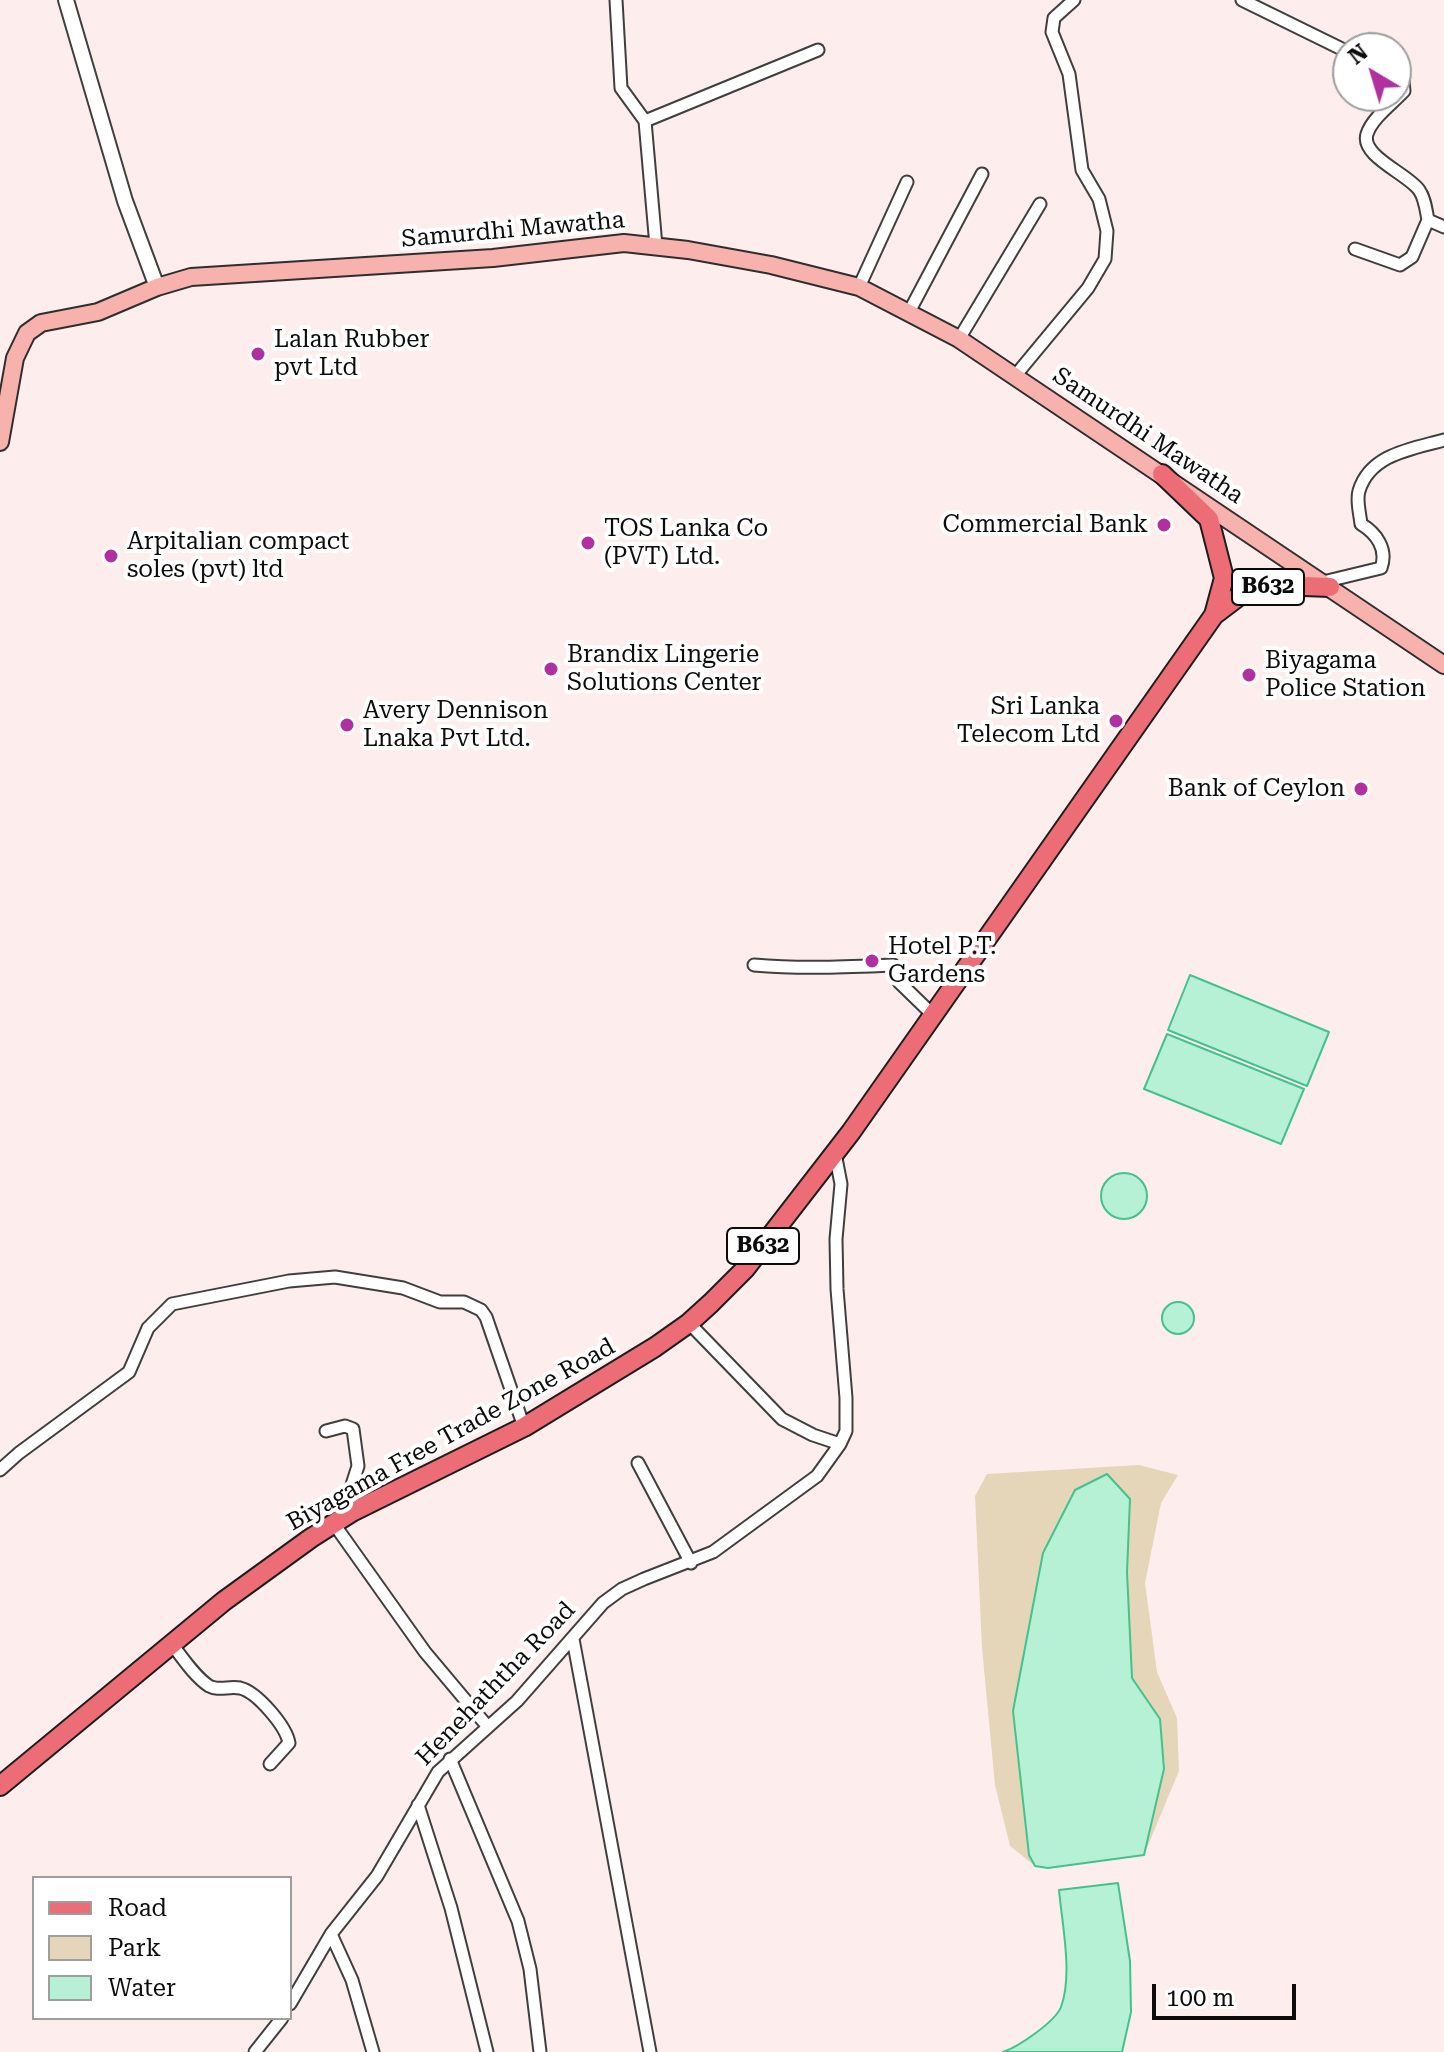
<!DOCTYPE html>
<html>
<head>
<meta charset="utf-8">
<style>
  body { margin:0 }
  #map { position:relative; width:1444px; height:2052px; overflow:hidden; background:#feeded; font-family:"Roboto Serif",serif }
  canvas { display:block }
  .legend { position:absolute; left:32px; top:1876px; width:260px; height:144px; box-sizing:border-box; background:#fff; border:2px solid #9e9e9e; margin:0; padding:10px 14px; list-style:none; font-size:24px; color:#0c0c0c }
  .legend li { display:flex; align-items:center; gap:16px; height:40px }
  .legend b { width:40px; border:2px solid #9e9e9e }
  .north { position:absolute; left:1332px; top:32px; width:80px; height:80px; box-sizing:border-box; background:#fff; border:2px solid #9e9e9e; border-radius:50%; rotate:322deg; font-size:22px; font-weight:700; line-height:32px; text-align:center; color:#0c0c0c }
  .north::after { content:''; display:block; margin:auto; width:28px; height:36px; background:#b130a1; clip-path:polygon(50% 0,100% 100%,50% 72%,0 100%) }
  .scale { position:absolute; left:1152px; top:1984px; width:144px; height:36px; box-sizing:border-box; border:4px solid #0c0c0c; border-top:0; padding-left:10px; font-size:24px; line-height:28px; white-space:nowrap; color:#0c0c0c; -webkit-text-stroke:6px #fff; paint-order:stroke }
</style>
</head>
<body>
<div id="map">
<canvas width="1444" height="2052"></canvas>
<ul class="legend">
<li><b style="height:10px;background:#ed6d77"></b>Road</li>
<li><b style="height:22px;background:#e5d6ba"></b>Park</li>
<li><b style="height:22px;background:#b6f1d6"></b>Water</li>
</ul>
<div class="north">N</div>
<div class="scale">100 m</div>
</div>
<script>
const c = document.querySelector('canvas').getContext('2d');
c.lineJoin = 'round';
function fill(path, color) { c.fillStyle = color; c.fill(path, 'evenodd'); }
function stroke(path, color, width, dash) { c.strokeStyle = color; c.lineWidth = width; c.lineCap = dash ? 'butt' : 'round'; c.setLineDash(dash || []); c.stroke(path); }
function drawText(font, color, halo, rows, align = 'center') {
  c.font = font + ' "Roboto Serif",serif'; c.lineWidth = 8; c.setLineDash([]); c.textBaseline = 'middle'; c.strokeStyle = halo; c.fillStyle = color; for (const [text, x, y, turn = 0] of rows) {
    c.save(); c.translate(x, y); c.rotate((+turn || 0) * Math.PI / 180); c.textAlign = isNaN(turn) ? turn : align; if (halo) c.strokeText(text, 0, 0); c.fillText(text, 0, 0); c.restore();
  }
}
fill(new Path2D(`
  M 1139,1465 L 1178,1475 L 1161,1503 L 1145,1583 L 1157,1672 L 1177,1718 L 1179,1771 L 1144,1855 L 1164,1769 L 1160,1719 L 1132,1678 L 1127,1572 L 1130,1499 L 1013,1711 L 1029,1855 L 1035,1866 L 1010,1846 L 995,1785 L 982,1648 L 975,1496 L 987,1474 Z`), '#e5d6ba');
const water = new Path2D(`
  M 1190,975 L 1329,1032 L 1307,1086 L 1168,1030 Z
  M 1167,1034 L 1304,1089 L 1281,1144 L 1144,1089 Z
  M1101 1196a23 23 0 1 1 46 0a23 23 0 1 1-46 0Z
  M1162 1318a16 16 0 1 1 32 0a16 16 0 1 1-32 0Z
  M 1107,1474 L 1130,1499 L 1127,1572 L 1132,1678 L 1160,1719 L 1164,1769 L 1144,1855 L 1048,1868 L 1035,1866 L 1029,1855 L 1013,1711 L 1043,1553 L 1075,1490 Z
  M 1118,1883 L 1130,1961 L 1131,2012 L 1122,2052 L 1003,2052 C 1018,2047 1055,2022 1061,2007 C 1073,1975 1062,1924 1059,1890 Z`);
fill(water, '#b6f1d6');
stroke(water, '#43c28b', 2);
const minor = new Path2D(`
  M 616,0 L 621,88 L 645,121 L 656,246
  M 1242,0 L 1348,52
  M 1396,75 L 1403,81 L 1404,91 C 1393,103 1372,118 1367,134 C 1360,156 1408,174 1419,190 C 1425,198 1426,210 1428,220 L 1444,227
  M 645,121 L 818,50
  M 1355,249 L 1400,265 L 1412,257 L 1428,220
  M 859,287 L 907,182
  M 908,314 L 982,174
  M 959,339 L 1040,204
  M 1015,376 L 1088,288 L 1105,259 L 1107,231 L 1099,199 L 1082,170 L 1069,74 L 1052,32 L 1054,18 L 1074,0
  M 1323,582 L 1381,568 C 1388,549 1376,533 1361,524 C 1360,514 1356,500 1359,491 C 1370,454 1412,449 1444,440
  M 754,965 C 800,969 847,967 893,965 L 899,982 L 933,1015
  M 689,1323 L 782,1419 L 813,1435 L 840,1444
  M 326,1431 L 345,1426 L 353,1429 L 358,1466 L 350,1491 L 352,1512
  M 638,1463 L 691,1563
  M 0,1470 L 19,1453 L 129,1372 L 148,1328 L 172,1304 L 289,1281 L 335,1277 L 403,1288 L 440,1302 L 464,1302 L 481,1310 L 486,1317 L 524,1427
  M 334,1524 L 425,1652 L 488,1727
  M 573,1639 L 650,2052
  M 171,1643 C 182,1657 194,1676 209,1686 C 218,1691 229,1686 240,1688 C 257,1692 286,1726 289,1743 L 270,1764
  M 450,1759 L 518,1921 L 530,1969 L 540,2052
  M 418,1805 L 451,1908 L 487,2052
  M 331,1934 L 352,1980 L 373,2052
  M 290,2004 L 331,1934 L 377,1876 L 438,1772 L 517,1701 L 603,1603 L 622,1589 L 644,1579 L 713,1552 L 817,1476 L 840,1444 L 846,1431 L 846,1398 L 837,1289 L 836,1239 L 841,1184 L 835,1153
  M 255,2052 L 282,2018`);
const tertiary = new Path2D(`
  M 66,0 L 125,201 L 157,287`);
const secondary = new Path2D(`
  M 0,442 L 15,358 L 27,333 L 41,323 L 98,312 L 157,287 L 191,277 L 493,258 L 624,243 L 688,250 L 771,265 L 859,287 L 959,339 L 1444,665`);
const primary = new Path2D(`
  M 1214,615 L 1243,593 L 1277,585 L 1330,587
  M 0,1786 L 224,1601 L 311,1538 L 352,1512 L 524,1427 L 655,1347 L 689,1323 L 711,1303 L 745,1269 L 851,1132 L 1214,615 L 1224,578 L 1209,519 L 1162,474`);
stroke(minor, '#3f3f3f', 15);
stroke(tertiary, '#3f3f3f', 18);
stroke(secondary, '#2e2e2e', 20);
stroke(primary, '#1d1d1d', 22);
stroke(minor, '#fff', 11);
stroke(tertiary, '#fff', 14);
stroke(secondary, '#f8b2ad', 16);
stroke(primary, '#ed6d77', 18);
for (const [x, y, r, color] of [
  [258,354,8,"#b130a1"],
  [1164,525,8,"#b130a1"],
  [588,543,8,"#b130a1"],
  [111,556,8,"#b130a1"],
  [551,669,8,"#b130a1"],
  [1249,675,8,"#b130a1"],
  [1116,721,8,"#b130a1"],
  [347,725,8,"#b130a1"],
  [1361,789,8,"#b130a1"],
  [872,961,8,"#b130a1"]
]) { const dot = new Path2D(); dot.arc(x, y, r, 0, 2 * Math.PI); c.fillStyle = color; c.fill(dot); stroke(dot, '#fff', 3); }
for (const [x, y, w] of [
  [1268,587,72],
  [763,1246,72]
]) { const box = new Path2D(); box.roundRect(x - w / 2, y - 18, w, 36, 6); c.fillStyle = '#fff'; c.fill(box); stroke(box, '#0c0c0c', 2); }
drawText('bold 22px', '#0c0c0c', null, [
  ["B632",1268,587],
  ["B632",763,1246]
]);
drawText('24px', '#0c0c0c', '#fff', [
  ["Samurdhi Mawatha",513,230,-5],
  ["Samurdhi Mawatha",1148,436,34],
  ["Biyagama Free Trade Zone Road",451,1435,-29],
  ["Henehaththa Road",496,1684,-46]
]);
drawText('24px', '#0c0c0c', '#fff', [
  ["Lalan Rubber",274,340],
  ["pvt Ltd",274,368],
  ["Commercial Bank",1148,525,"right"],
  ["TOS Lanka Co",604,529],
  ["(PVT) Ltd.",604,557],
  ["Arpitalian compact",127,542],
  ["soles (pvt) ltd",127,570],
  ["Brandix Lingerie",567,655],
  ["Solutions Center",567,683],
  ["Biyagama",1265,661],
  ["Police Station",1265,689],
  ["Sri Lanka",1100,707,"right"],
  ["Telecom Ltd",1100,735,"right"],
  ["Avery Dennison",363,711],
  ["Lnaka Pvt Ltd.",363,739],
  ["Bank of Ceylon",1345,789,"right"],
  ["Hotel P.T.",888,947],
  ["Gardens",888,975]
], 'left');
</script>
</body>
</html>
